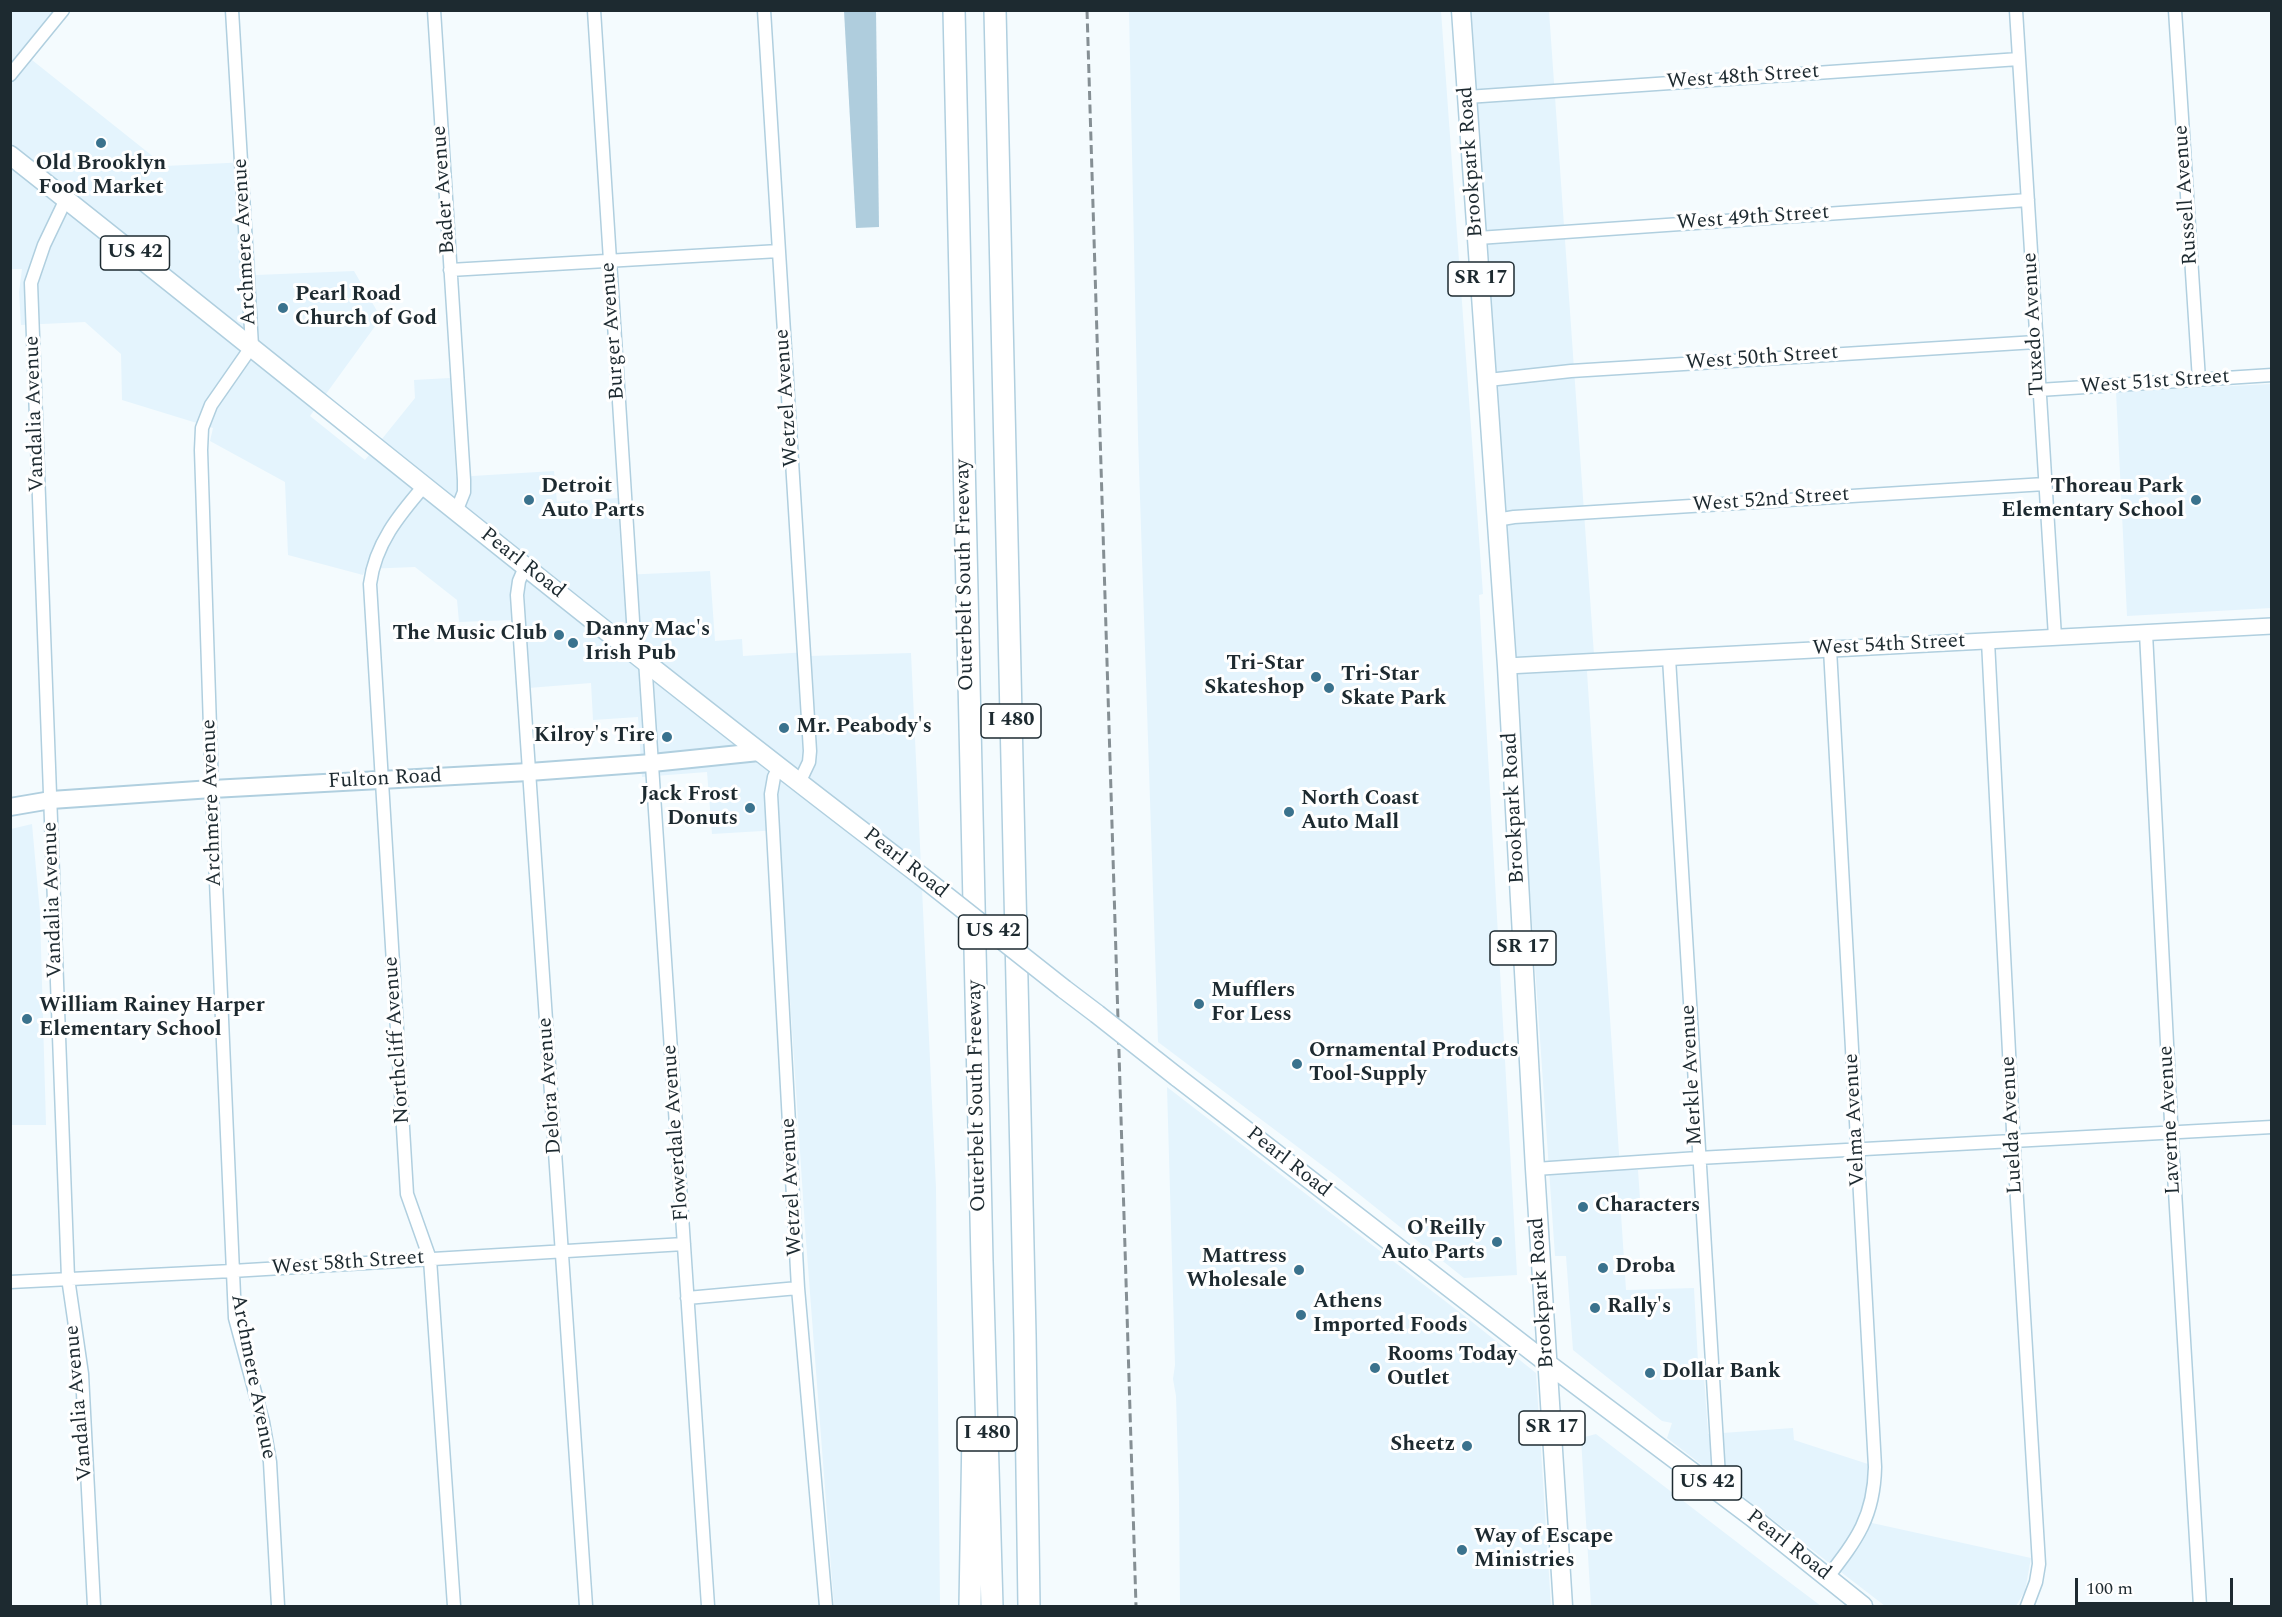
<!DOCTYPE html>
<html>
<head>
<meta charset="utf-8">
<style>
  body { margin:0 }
  #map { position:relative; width:2282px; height:1617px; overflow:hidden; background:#f4fbfe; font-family:Spectral,serif }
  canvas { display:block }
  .frame { position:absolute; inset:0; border:12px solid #1d2a30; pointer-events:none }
  .scale { position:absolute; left:2075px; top:1578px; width:158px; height:27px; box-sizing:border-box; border:3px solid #1d2a30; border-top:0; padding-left:8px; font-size:18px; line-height:21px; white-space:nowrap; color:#1d2a30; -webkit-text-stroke:4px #fff; paint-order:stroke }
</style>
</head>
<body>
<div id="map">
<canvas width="2282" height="1617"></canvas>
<div class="frame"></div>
<div class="scale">100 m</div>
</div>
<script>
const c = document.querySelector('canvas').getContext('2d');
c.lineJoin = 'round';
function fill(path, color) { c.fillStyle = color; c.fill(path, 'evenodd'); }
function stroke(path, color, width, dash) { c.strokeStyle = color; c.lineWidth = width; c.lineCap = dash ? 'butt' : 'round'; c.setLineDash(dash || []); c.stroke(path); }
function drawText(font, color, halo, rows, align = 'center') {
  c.font = font + ' Spectral,serif'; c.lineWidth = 6; c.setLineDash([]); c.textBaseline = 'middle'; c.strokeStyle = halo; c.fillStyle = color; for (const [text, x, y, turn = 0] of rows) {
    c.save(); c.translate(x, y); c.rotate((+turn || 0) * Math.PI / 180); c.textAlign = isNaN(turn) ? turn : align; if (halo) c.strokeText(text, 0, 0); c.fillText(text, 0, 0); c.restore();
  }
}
fill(new Path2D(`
  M 10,11 L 69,11 L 32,60 L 165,166 L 248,162 L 256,275 L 354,271 L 381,318 L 310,416 L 365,460 L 415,398 L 414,380 L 450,378 L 456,477 L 554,471 L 557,502 L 618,498 L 622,575 L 710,571 L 715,641 L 742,639 L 743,656 L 808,652 L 809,656 L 911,653 L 936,1188 L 940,1606 L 834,1606 L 805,1228 L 779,830 L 712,834 L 707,772 L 642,777 L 638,717 L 593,720 L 591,683 L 516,689 L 512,620 L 459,622 L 457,600 L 415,567 L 365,569 L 363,575 L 288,555 L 285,482 L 210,441 L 213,428 L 122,400 L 121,354 L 85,322 L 21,325 L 19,292 L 22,269 L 10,269 Z
  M 1129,11 L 1441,11 L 1483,594 L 1479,595 L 1517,1275 L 1464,1278 L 1335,1175 L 1158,1042 L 1138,437 Z
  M 1469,11 L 1549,11 L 1594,655 L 1587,672 L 1620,1169 L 1638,1170 L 1641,1213 L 1621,1214 L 1626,1290 L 1694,1288 L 1698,1362 L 1703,1362 L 1708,1434 L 1793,1428 L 1794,1440 L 1868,1464 L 1872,1523 L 2031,1558 L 2025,1591 L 2016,1606 L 1885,1606 L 1667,1438 L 1672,1423 L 1662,1421 L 1573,1350 L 1566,1256 L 1555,1256 Z
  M 2271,384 L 2271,608 L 2127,616 L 2116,392 Z
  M 32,824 L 40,913 L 46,1125 L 11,1125 L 11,829 Z
  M 1167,1087 L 1471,1321 L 1536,1373 L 1551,1606 L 1180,1606 L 1179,1495 L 1176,1396 L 1173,1379 L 1175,1365 Z
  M 1596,1434 L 1768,1566 L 1821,1606 L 1591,1606 L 1581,1438 Z`), '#e4f4fd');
fill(new Path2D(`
  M 844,11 L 876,11 L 879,227 L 856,228 Z`), '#afcddd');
const minor = new Path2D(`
  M 232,10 L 252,346 L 211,405 L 202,428 L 201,450 L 212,789 L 235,1318 L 263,1422 L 270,1462 L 278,1606
  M 434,10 L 464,480 L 464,492 L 456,512
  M 594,10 L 635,652
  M 764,10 L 810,751 L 809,762 L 799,783
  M 2016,10 L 2055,637
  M 2175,10 L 2199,380
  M 10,75 L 63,10
  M 1467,97 L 2019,59
  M 66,199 L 44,245 L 31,283 L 68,1278 L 82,1374 L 94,1606
  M 1478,238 L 2028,200
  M 450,270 L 779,251
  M 1488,380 L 1571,371 L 2036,342
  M 2039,390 L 2272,375
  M 424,486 C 399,515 375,544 370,584 L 407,1194 L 430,1259 L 454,1606
  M 1496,520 L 1514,517 L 2045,484
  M 525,567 L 519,581 L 517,595 L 586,1606
  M 2146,633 L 2172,1141 L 2200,1606
  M 1988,641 L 2014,1150 L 2039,1564 L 2036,1582 L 2027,1606
  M 1669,658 L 1720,1493
  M 645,660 L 708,1606
  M 779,767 L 774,777 L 771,794 L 798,1288 L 826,1606
  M 1535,1169 L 1698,1158 L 2272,1127
  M 10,1282 L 232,1271 L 684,1244
  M 687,1298 L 798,1288
  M 1827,1578 C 1857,1539 1874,1517 1875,1467 L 1830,649`);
const tertiary = new Path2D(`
  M 1507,666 L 2272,626`);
const secondary = new Path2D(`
  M 10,807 L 51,800 L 212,789 L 529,772 L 652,763 L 759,752`);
const primary = new Path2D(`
  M 1461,10 L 1507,666 L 1535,1169 L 1563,1606
  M 10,155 C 314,395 613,642 921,876
  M 1064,989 L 1097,1014
  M 1177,1077 L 1547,1363 L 1752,1517 L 1863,1606`);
const motorway = new Path2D(`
  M 954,10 L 982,1261 L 992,1606
  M 995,10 L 1025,1334 L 1029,1606
  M 970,1606 L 973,1432`);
stroke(minor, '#b0cfdf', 15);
stroke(tertiary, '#b0cfdf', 18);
stroke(secondary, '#b0cfdf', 20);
stroke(primary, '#b0cfdf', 21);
stroke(motorway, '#b0cfdf', 24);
stroke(minor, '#fff', 12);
stroke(tertiary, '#fff', 15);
stroke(secondary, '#fff', 16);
stroke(primary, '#fff', 18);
stroke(motorway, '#fff', 21);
stroke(new Path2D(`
  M 1087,10 L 1136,1606`), '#858f94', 3, [9, 4.5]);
const primaryBridge = new Path2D(`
  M 921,876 L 1064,989
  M 1097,1014 L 1177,1077`);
stroke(primaryBridge, '#b0cfdf', 21, []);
stroke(primaryBridge, '#fff', 18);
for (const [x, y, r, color] of [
  [101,143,6,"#3a728d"],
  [283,308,6,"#3a728d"],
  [529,500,6,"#3a728d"],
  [2196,500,6,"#3a728d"],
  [559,635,6,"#3a728d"],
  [573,643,6,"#3a728d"],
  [1316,677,6,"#3a728d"],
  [1329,688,6,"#3a728d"],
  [784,728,6,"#3a728d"],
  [667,737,6,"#3a728d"],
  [750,808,6,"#3a728d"],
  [1289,812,6,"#3a728d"],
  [1199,1004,6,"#3a728d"],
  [27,1019,6,"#3a728d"],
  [1297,1064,6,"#3a728d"],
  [1583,1207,6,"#3a728d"],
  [1497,1242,6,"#3a728d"],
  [1603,1268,6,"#3a728d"],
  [1299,1270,6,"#3a728d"],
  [1595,1308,6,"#3a728d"],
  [1301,1315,6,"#3a728d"],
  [1375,1368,6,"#3a728d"],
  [1650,1373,6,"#3a728d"],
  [1467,1446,6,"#3a728d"],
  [1462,1550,6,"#3a728d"]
]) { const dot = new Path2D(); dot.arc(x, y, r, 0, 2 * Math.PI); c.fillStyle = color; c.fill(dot); stroke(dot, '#fff', 2); }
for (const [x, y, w] of [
  [135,253,69],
  [1481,279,66],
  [1011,721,60],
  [993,932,69],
  [1523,948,66],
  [1552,1428,66],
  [987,1434,60],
  [1707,1483,69]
]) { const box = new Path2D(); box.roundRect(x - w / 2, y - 17, w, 34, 4.5); c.fillStyle = '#fff'; c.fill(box); stroke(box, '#1d2a30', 1.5); }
drawText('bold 20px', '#1d2a30', null, [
  ["US 42",135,253],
  ["SR 17",1481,279],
  ["I 480",1011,721],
  ["US 42",993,932],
  ["SR 17",1523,948],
  ["SR 17",1552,1428],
  ["I 480",987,1434],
  ["US 42",1707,1483]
]);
drawText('21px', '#1d2a30', '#fff', [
  ["West 48th Street",1743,78,-4],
  ["Brookpark Road",1472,162,-94],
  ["Bader Avenue",445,190,-94],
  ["Russell Avenue",2187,195,-94],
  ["West 49th Street",1753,219,-4],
  ["Archmere Avenue",246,242,-93],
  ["Tuxedo Avenue",2035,324,-93],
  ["Burger Avenue",614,331,-94],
  ["West 50th Street",1762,359,-4],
  ["West 51st Street",2155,383,-4],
  ["Wetzel Avenue",788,398,-94],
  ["Vandalia Avenue",36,414,-92],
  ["West 52nd Street",1771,501,-4],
  ["Pearl Road",522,564,38],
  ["Outerbelt South Freeway",966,575,-91],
  ["West 54th Street",1889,646,-3],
  ["Fulton Road",385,780,-3],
  ["Archmere Avenue",213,803,-92],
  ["Brookpark Road",1515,808,-93],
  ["Pearl Road",905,864,38],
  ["Vandalia Avenue",54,900,-92],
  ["Northcliff Avenue",398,1040,-94],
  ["Merkle Avenue",1693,1075,-93],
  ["Delora Avenue",551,1086,-94],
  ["Outerbelt South Freeway",978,1096,-91],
  ["Velma Avenue",1856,1120,-93],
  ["Laverne Avenue",2171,1120,-93],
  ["Luelda Avenue",2013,1125,-93],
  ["Flowerdale Avenue",677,1133,-94],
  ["Pearl Road",1288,1163,38],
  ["Wetzel Avenue",793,1187,-93],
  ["West 58th Street",348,1264,-4],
  ["Brookpark Road",1543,1293,-94],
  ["Archmere Avenue",252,1377,79],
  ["Vandalia Avenue",80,1403,-95],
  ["Pearl Road",1788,1546,38]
]);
drawText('bold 21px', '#1d2a30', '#fff', [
  ["Old Brooklyn",101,165,"center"],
  ["Food Market",101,189,"center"],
  ["Pearl Road",295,296],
  ["Church of God",295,320],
  ["Detroit",541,488],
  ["Auto Parts",541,512],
  ["Thoreau Park",2184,488,"right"],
  ["Elementary School",2184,512,"right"],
  ["Danny Mac's",585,631],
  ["Irish Pub",585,655],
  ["The Music Club",547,635,"right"],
  ["Tri-Star",1304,665,"right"],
  ["Skateshop",1304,689,"right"],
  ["Tri-Star",1341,676],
  ["Skate Park",1341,700],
  ["Mr. Peabody's",796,728],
  ["Kilroy's Tire",655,737,"right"],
  ["Jack Frost",738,796,"right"],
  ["Donuts",738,820,"right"],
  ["North Coast",1301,800],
  ["Auto Mall",1301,824],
  ["Mufflers",1211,992],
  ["For Less",1211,1016],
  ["William Rainey Harper",39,1007],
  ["Elementary School",39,1031],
  ["Ornamental Products",1309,1052],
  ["Tool-Supply",1309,1076],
  ["Characters",1595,1207],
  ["O'Reilly",1485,1230,"right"],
  ["Auto Parts",1485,1254,"right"],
  ["Mattress",1287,1258,"right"],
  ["Wholesale",1287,1282,"right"],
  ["Droba",1615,1268],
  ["Athens",1313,1303],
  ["Imported Foods",1313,1327],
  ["Rally's",1607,1308],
  ["Rooms Today",1387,1356],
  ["Outlet",1387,1380],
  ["Dollar Bank",1662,1373],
  ["Sheetz",1455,1446,"right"],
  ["Way of Escape",1474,1538],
  ["Ministries",1474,1562]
], 'left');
</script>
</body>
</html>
